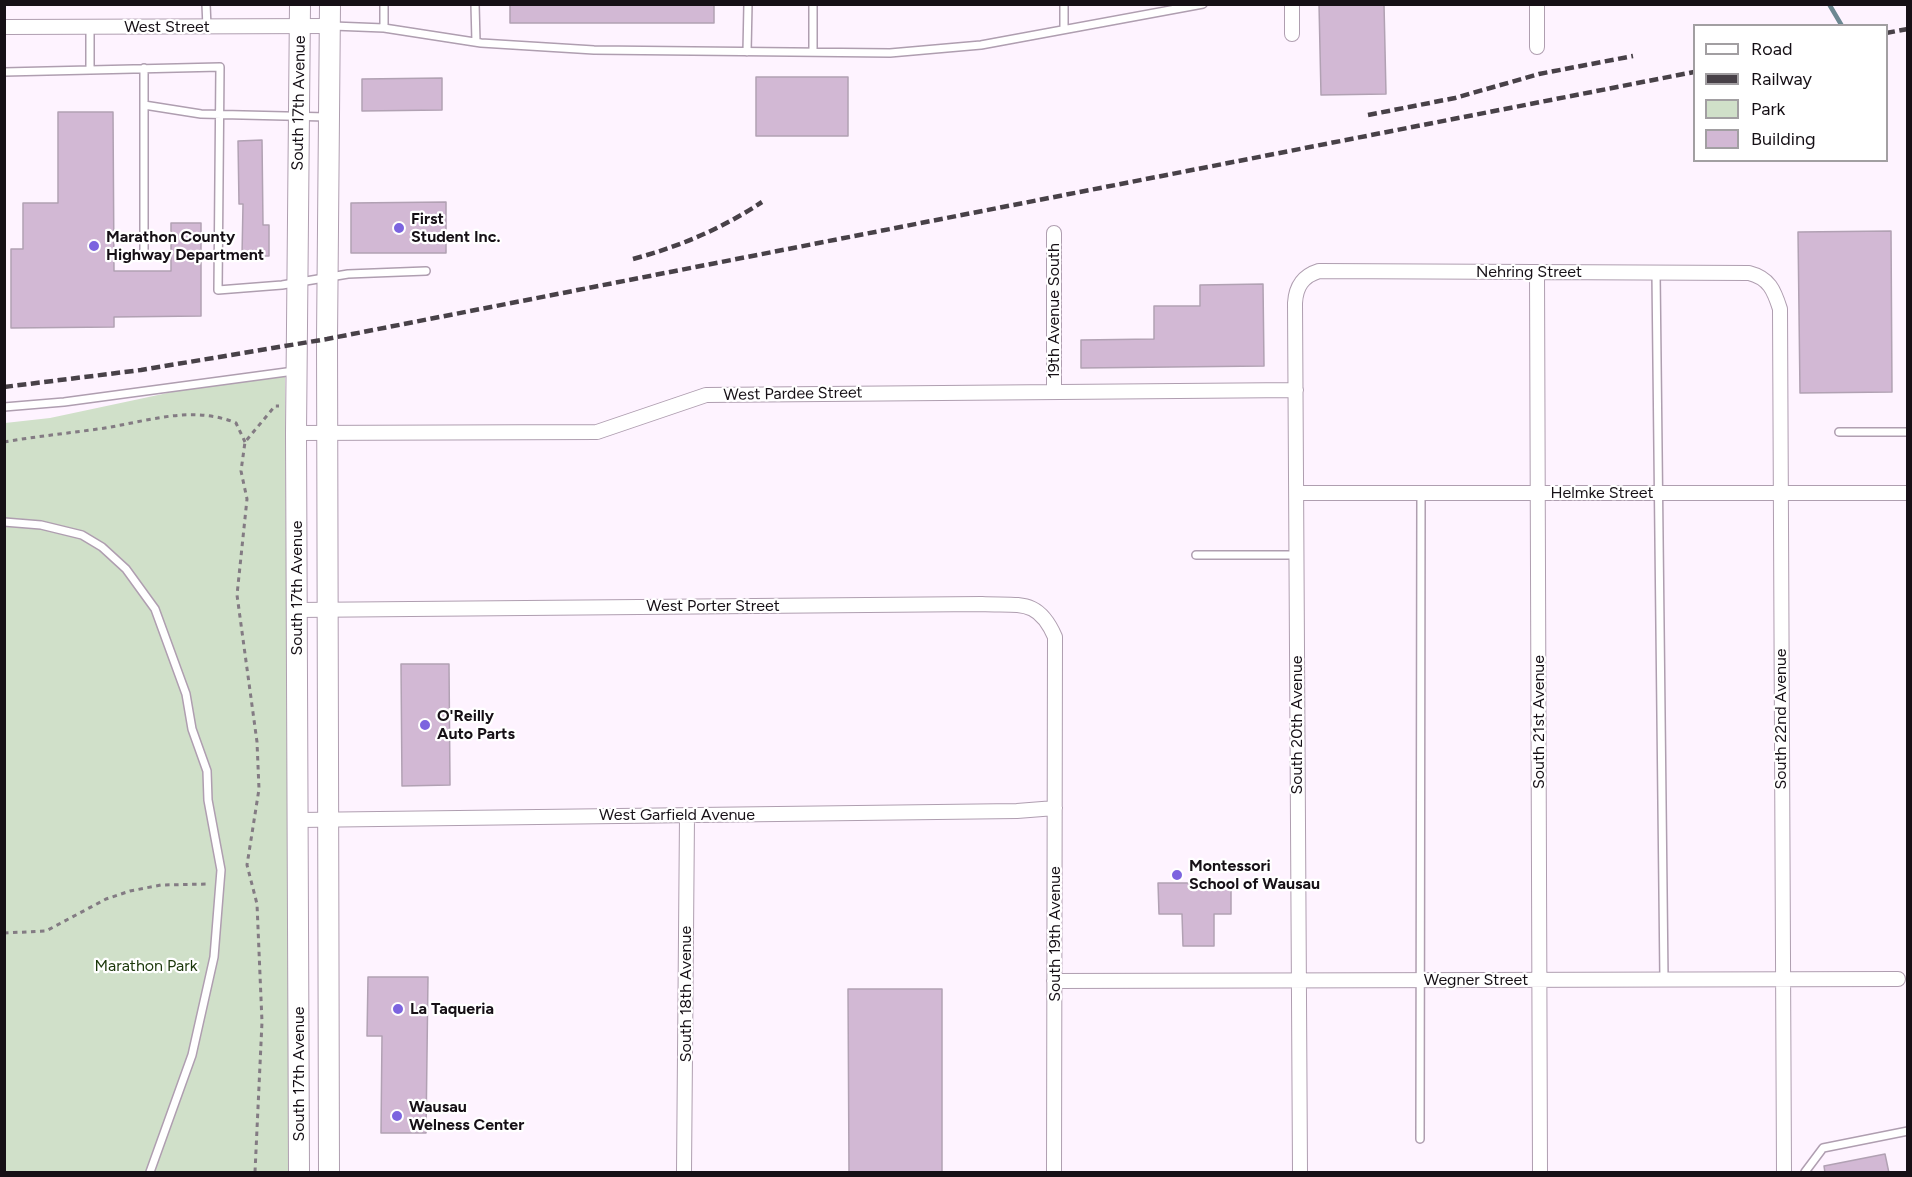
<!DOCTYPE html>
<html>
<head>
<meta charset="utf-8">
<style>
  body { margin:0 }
  #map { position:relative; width:1912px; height:1177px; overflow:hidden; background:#fef3ff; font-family:Figtree,sans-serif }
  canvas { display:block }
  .frame { position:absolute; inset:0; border:6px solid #161016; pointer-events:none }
  .legend { position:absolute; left:1693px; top:24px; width:195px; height:138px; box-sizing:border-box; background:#fff; border:2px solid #a29fa2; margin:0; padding:8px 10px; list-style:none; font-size:18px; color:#161016 }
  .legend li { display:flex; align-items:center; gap:12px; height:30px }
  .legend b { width:30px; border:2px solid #a29fa2 }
</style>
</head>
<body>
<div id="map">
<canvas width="1912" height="1177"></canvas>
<div class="frame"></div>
<ul class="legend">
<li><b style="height:8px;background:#fff"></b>Road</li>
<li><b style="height:8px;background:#484148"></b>Railway</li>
<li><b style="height:16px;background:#d0e0c9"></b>Park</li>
<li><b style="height:16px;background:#d2b8d4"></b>Building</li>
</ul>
</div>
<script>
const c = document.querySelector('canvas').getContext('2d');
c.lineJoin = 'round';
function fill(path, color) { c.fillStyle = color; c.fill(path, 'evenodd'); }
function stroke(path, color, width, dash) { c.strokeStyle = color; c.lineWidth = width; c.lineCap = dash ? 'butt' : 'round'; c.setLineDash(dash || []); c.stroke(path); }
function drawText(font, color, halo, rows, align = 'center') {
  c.font = font + ' Figtree,sans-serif'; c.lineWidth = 4.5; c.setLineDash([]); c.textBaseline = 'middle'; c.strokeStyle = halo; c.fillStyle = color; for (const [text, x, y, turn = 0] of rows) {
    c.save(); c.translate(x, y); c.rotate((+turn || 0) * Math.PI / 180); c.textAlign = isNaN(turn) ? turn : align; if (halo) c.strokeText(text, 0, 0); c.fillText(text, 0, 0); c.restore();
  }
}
fill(new Path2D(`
  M 285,368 L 289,1172 L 5,1172 L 5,423 L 50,418 Z`), '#d0e0c9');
stroke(new Path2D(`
  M 1829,4 L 1842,26`), '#6c8892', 4.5);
const building = new Path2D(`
  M 510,4 L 714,4 L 714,23 L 510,23 Z
  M 1319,4 L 1384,4 L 1386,94 L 1321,95 Z
  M 756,77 L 848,77 L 848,136 L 756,136 Z
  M 442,78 L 442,110 L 362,111 L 362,79 Z
  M 58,112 L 113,112 L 114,271 L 171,271 L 171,223 L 201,223 L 201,316 L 114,317 L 114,327 L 11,328 L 11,249 L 23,249 L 23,203 L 58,203 Z
  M 262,140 L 263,225 L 269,225 L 269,256 L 242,256 L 243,204 L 239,204 L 238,141 Z
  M 446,202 L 446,253 L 351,253 L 351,203 Z
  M 1891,231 L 1892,392 L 1800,393 L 1798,232 Z
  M 1263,284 L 1264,366 L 1081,368 L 1081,340 L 1154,339 L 1154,306 L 1200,306 L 1200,285 Z
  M 401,664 L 449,664 L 450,785 L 402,786 Z
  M 1158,883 L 1231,883 L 1231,914 L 1214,914 L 1214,946 L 1183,946 L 1182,914 L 1159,914 Z
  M 368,977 L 428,977 L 426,1133 L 381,1133 L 382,1036 L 367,1036 Z
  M 848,989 L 942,989 L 942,1173 L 849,1173 Z
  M 1885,1154 L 1889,1173 L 1825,1173 L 1824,1166 Z`);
fill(building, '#d2b8d4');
stroke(building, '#b1a1b3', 1.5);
const lane = new Path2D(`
  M 206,4 L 207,27
  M 475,4 L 476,42
  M 333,26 L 384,28 L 481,43 L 594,50 L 890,53 L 981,45 L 1203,4
  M 90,27 L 90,70
  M 384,28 L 384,4
  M 1064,29 L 1064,4
  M 747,52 L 748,4
  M 813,52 L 813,4
  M 144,68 L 144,252
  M 4,72 L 220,67 L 218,290 L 282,285 L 348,274 L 426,271
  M 144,105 L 201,114 L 327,117
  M 1656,273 L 1664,979
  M 4,407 L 64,402 L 294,371
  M 1839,432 L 1908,432
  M 4,522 L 41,525 L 82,535 L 102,547 L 126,569 L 155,609 L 186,694 L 192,729 L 207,771 L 208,800 L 221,870 L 214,957 L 192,1055 L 150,1172
  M 1196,555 L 1297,555
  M 1420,1139 L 1421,493
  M 1805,1172 L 1823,1148 L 1908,1131`);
const street = new Path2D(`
  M 1292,4 L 1292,34
  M 1537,4 L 1537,47
  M 4,27 L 330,26
  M 1537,272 L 1540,1172
  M 1054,390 L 1054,233
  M 296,433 L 597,432 L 706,395 L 1296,390
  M 1297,493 L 1908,493
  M 297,610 L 982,604 C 1020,606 1038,598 1055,637 L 1054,1172
  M 299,820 L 1017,811 L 1055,808
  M 1054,981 L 1898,979
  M 684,1172 L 687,816
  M 1300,1172 L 1295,303 C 1296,286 1303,276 1319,271 L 1749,273 C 1769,278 1774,290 1780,309 L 1784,1172`);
const secondary = new Path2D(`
  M 299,1172 L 296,433 L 300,4
  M 329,1172 L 327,339 L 330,4`);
stroke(lane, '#af9eb0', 10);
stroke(street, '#af9eb0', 16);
stroke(secondary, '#af9eb0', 22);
stroke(new Path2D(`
  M 4,442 C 38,436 71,433 105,428 C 148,421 193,405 236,423 L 245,442
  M 4,933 L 46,931 L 106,899 L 130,891 L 161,885 L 209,884
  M 255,1172 L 262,1022 L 257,904 L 247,865 L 259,789 L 257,742 L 237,595 L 247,499 L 241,471 L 245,442 L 275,406 L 279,406`), '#837b83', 3, [4.5, 4.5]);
stroke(lane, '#fff', 7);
stroke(street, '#fff', 14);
stroke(secondary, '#fff', 20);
stroke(new Path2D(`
  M 1886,33 L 1908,29
  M 1368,115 L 1455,98 L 1539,74 L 1633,56
  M 633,259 C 681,246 721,229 762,202
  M 4,387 L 141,370 L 327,339 L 1694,72`), '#484148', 4.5, [9, 4.5]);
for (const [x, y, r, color] of [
  [399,228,6,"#7c64df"],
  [94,246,6,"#7c64df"],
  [425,725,6,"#7c64df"],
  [1177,875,6,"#7c64df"],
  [398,1009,6,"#7c64df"],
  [397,1116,6,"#7c64df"]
]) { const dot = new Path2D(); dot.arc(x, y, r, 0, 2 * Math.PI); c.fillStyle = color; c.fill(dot); stroke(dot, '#fff', 2); }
drawText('16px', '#161016', '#fff', [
  ["West Street",167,27],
  ["South 17th Avenue",299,103,-89],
  ["Nehring Street",1529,272],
  ["19th Avenue South",1054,311,-90],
  ["West Pardee Street",793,394,-1],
  ["Helmke Street",1602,493],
  ["South 17th Avenue",297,588,-90],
  ["West Porter Street",713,606],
  ["South 22nd Avenue",1781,719,-90],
  ["South 21st Avenue",1539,722,-90],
  ["South 20th Avenue",1297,725,-90],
  ["West Garfield Avenue",677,815],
  ["South 19th Avenue",1055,934,-90],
  ["Wegner Street",1476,980],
  ["South 18th Avenue",686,994,-90],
  ["South 17th Avenue",299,1074,-90]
]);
drawText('bold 16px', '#161016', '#fff', [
  ["First",411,219],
  ["Student Inc.",411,237],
  ["Marathon County",106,237],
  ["Highway Department",106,255],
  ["O'Reilly",437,716],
  ["Auto Parts",437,734],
  ["Montessori",1189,866],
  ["School of Wausau",1189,884],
  ["La Taqueria",410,1009],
  ["Wausau",409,1107],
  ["Welness Center",409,1125]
], 'left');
drawText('16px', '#1b370a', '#fff', [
  ["Marathon Park",146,966]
]);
</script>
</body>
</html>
